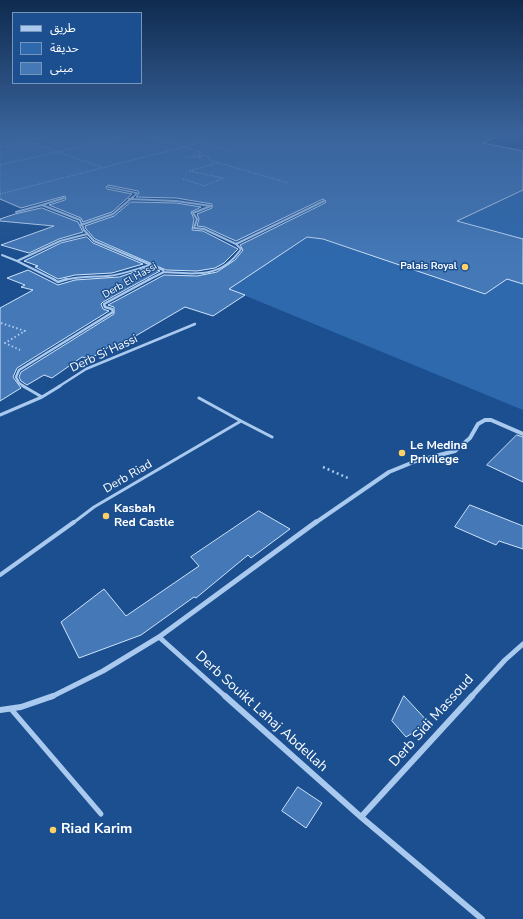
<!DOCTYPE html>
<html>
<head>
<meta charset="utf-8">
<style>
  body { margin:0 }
  #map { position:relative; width:523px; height:919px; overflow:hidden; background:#1b4f8f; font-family:"Nunito Sans","Noto Sans Arabic",sans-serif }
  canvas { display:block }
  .legend { position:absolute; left:12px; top:12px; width:130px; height:72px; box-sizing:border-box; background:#1b4f8f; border:1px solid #7695bc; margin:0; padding:5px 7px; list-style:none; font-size:12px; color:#fff }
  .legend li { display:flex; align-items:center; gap:8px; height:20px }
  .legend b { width:20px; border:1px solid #7695bc }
</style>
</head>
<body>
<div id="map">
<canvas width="523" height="919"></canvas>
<ul class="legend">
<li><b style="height:5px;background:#a9c9ee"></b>طريق</li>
<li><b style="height:11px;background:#2e69ad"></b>حديقة</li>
<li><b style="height:11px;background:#4478b7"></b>مبنى</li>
</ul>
</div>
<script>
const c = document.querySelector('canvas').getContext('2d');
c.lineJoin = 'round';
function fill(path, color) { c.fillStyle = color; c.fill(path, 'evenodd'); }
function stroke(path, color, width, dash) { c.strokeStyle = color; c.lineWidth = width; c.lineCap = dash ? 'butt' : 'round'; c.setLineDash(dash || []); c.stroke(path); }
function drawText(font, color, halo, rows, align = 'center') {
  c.font = font + ' "Nunito Sans",sans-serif'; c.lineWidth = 3; c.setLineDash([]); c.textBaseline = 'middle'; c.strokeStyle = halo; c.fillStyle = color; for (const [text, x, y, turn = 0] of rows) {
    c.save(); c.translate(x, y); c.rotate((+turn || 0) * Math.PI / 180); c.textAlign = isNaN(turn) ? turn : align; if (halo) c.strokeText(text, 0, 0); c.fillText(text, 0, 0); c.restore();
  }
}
fill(new Path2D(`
  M 523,190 L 523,239 L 457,221 Z
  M 353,235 L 484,294 L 507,279 L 523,284 L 523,410 L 229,289 L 307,237 L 322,239 Z`), '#2e69ad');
const building = new Path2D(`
  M 0,132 L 506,132 L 483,143 L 523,151 L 523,190 L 457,221 L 523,239 L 523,284 L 507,279 L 485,294 L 323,239 L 307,237 L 229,289 L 245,295 L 213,316 L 185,307 L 115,348 L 110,346 L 90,359 L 82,357 L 52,378 L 44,375 L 27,385 L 21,381 L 19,377 L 21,372 L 114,314 L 114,307 L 108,305 L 164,275 L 197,276 L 217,272 L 235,260 L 243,250 L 240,245 L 325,203 L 326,201 L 323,199 L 236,241 L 205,227 L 197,226 L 199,219 L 197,214 L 212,208 L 212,204 L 176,198 L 136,197 L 139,193 L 138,191 L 108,185 L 106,187 L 107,189 L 132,194 L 112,212 L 83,222 L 81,218 L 49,205 L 65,200 L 66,198 L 65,196 L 21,208 L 0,199 Z
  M 131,202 L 176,203 L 201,207 L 191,212 L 194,219 L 192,230 L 203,231 L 238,249 L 224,263 L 215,268 L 197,271 L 166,270 L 95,239 L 86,229 L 85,226 L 114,216 Z
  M 42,208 L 78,222 L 83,232 L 59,239 L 29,253 L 1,245 L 54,226 L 0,221 L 0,219 L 15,214 Z
  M 87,237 L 93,243 L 143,264 L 112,273 L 75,275 L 58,279 L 35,267 L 38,266 L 24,261 L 61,243 Z
  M 150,267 L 160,271 L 103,302 L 101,304 L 103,309 L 109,311 L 17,368 L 13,377 L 21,388 L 0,401 L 0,308 L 33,290 L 21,287 L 25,285 L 7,278 L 28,270 L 58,285 L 75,280 L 119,277 Z
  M 517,435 L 523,437 L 523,482 L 487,465 Z
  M 470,505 L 523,526 L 523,549 L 499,541 L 496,545 L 455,527 Z
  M 259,511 L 290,529 L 251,558 L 248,555 L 196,598 L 194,597 L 141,635 L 79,658 L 61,622 L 104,589 L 126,616 L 199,566 L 191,557 Z
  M 404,696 L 429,723 L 406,737 L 392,721 Z
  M 298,787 L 322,803 L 306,828 L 282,811 Z`);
fill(building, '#4478b7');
stroke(building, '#cfe3fa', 1);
stroke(new Path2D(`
  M 1,132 L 101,167
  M 181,132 L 210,140 L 184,147
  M 142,134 L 149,132
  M 202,143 L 232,152
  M 0,147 L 69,132
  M 184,147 L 201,152 L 198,154 L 210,157 L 209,160 L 288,183
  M 193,155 L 201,157
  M 184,157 L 202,157
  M 217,163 L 189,171 L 223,178
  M 0,165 L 135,134
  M 183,179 L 205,186 L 223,178
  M 0,194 L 184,147 L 129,132`), '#a9c9ee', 1, [1, 1.5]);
stroke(new Path2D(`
  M 1,323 L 25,331 L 5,343 L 20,350`), '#a9c9ee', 2, [1.5, 2.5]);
stroke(new Path2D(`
  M 323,467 L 348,478`), '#a9c9ee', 2.5, [2, 3]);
stroke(new Path2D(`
  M 108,187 L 137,193 L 132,198`), '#a9c9ee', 1.5);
stroke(new Path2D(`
  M 64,198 L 42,205 L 80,220 L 84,230 L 94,241 L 163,270 L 164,272 L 148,280
  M 129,199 L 176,201 L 211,206 L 193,213 L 197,219 L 194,228 L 204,229 L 236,244
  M 16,212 L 42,205
  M 81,225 L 113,214 L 133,197
  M 2,255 L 17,261
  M 164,272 C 195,274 221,279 241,249 L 236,244 L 324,201
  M 55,280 L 17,261 L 60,241 L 87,234
  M 64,280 C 79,276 92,277 107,276 C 122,275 136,269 150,265`), '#a9c9ee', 2);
stroke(new Path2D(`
  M 53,279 L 58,282 L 67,279
  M 25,387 L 19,383 L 16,377 L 19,370 L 113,312 L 112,309 L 105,307 L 104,304 L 150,279
  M 58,387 L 86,369 L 195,324`), '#a9c9ee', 2.5);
stroke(new Path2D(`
  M 23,386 L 42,397
  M 199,398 L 241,421
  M 0,415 L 42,397 L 60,386
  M 73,523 L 94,507 L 241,421 L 272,437`), '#a9c9ee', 3);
stroke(new Path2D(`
  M 0,575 L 74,522`), '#a9c9ee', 4);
stroke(new Path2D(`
  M 11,709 L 101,814`), '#a9c9ee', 5);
stroke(new Path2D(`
  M 315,523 L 389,472 L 416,461 L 455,451 L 470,438 L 478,424 L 485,420 L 491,420 L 523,434`), '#a9c9ee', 4);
stroke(new Path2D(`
  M 159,637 L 316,522
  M 51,697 L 103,671 L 159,637 L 226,697
  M 471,697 L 505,660 L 523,644`), '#a9c9ee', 5);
stroke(new Path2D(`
  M 225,696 L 361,817 L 482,919
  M 0,710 L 21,707 L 53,696
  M 361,817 L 472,696`), '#a9c9ee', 6);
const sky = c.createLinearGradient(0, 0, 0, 261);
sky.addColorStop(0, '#0f2b4f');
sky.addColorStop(0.51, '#39639b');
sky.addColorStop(1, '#39639b00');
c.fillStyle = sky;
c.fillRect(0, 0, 523, 261);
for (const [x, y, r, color] of [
  [465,267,4,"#ffd166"],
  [402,453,4,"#ffd166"],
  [106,516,4,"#ffd166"],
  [53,830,4,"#ffd166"]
]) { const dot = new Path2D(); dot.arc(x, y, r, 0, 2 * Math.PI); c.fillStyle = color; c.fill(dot); stroke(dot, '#1b4f8f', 1.5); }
drawText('bold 10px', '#fff', '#1b4f8f', [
  ["Palais Royal",457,267]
], 'right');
drawText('10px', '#fff', '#1b4f8f', [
  ["Derb El Hassi",130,281,-30]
]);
drawText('12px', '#fff', '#1b4f8f', [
  ["Derb Si Hassi",104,354,-25],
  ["Derb Riad",128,477,-30]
]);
drawText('bold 12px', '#fff', '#1b4f8f', [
  ["Le Medina",410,446],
  ["Privilege",410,460],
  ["Kasbah",114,509],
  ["Red Castle",114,523]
], 'left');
drawText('14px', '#fff', '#1b4f8f', [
  ["Derb Souikt Lahaj Abdellah",261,712,42],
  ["Derb Sidi Massoud",432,721,-48]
]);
drawText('bold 14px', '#fff', '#1b4f8f', [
  ["Riad Karim",61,830]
], 'left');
</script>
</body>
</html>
